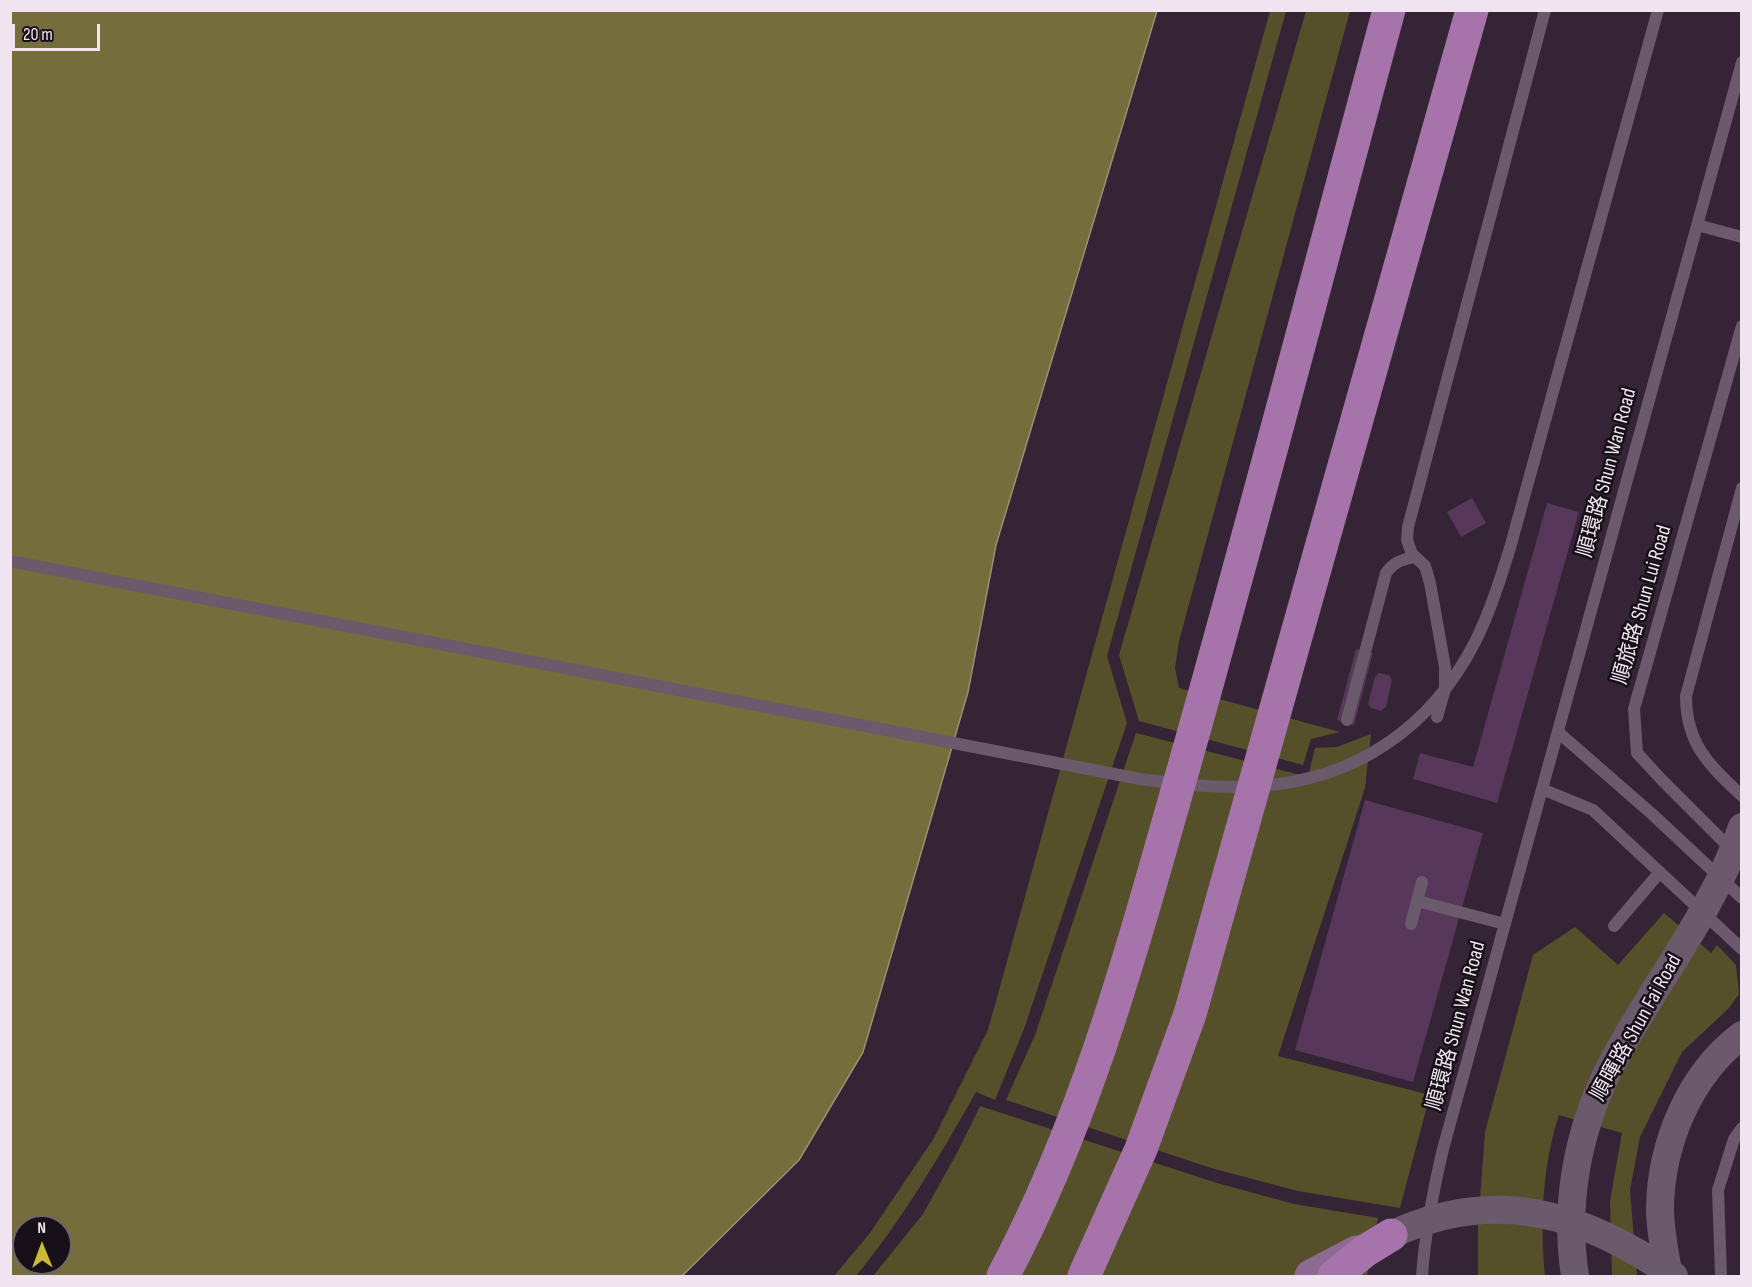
<!DOCTYPE html>
<html>
<head>
<meta charset="utf-8">
<style>
  body { margin:0 }
  #map { position:relative; width:1752px; height:1287px; overflow:hidden; background:#342435; font-family:"Sofia Sans Condensed",sans-serif }
  canvas { display:block }
  .frame { position:absolute; inset:0; border:12px solid #efe4ef; pointer-events:none }
  .north { position:absolute; left:12px; top:1215px; width:60px; height:60px; box-sizing:border-box; background:#171018; border:2px solid #6d656e; border-radius:50%; rotate:359deg; font-size:16px; font-weight:700; line-height:24px; text-align:center; color:#efe4ef }
  .north::after { content:''; display:block; margin:auto; width:21px; height:27px; background:#cdb938; clip-path:polygon(50% 0,100% 100%,50% 72%,0 100%) }
  .scale { position:absolute; left:12px; top:24px; width:88px; height:27px; box-sizing:border-box; border:3px solid #efe4ef; border-top:0; padding-left:8px; font-size:18px; line-height:21px; white-space:nowrap; color:#efe4ef; -webkit-text-stroke:4px #171018; paint-order:stroke }
</style>
</head>
<body>
<div id="map">
<canvas width="1752" height="1287"></canvas>
<div class="frame"></div>
<div class="north">N</div>
<div class="scale">20 m</div>
</div>
<script>
const c = document.querySelector('canvas').getContext('2d');
c.lineJoin = 'round';
function fill(path, color) { c.fillStyle = color; c.fill(path, 'evenodd'); }
function stroke(path, color, width, dash) { c.strokeStyle = color; c.lineWidth = width; c.lineCap = dash ? 'butt' : 'round'; c.setLineDash(dash || []); c.stroke(path); }
function drawText(font, color, halo, rows, align = 'center') {
  c.font = font + ' "Sofia Sans Condensed","Noto Sans TC",sans-serif'; c.lineWidth = 5; c.setLineDash([]); c.textBaseline = 'middle'; c.strokeStyle = halo; c.fillStyle = color; for (const [text, x, y, turn = 0] of rows) {
    c.save(); c.translate(x, y); c.rotate((+turn || 0) * Math.PI / 180); c.textAlign = isNaN(turn) ? turn : align; if (halo) c.strokeText(text, 0, 0); c.fillText(text, 0, 0); c.restore();
  }
}
fill(new Path2D(`
  M 1270,11 L 1286,11 L 1107,656 L 1127,723 L 1024,1029 L 995,1100 L 976,1092 C 940,1156 902,1220 856,1276 L 834,1276 L 870,1233 L 934,1138 L 988,1030 Z
  M 1306,11 L 1350,11 L 1179,641 L 1175,668 L 1179,688 L 1340,732 L 1311,739 L 1303,765 L 1139,721 L 1119,655 Z
  M 1136,733 L 1308,777 L 1315,748 L 1337,747 L 1371,734 L 1365,788 L 1278,1056 L 1430,1095 L 1400,1208 L 1298,1191 L 1211,1168 L 1006,1100 L 1035,1035 Z
  M 1664,913 L 1711,953 L 1717,945 L 1736,965 L 1739,994 L 1729,1008 L 1682,1052 L 1640,1137 L 1630,1190 L 1637,1276 L 1612,1276 L 1610,1201 L 1622,1133 L 1559,1115 C 1542,1167 1540,1223 1545,1276 L 1478,1276 L 1478,1226 L 1485,1132 L 1533,955 L 1575,927 L 1618,965 Z
  M 980,1106 L 1217,1183 L 1294,1204 L 1378,1218 L 1367,1276 L 873,1276 L 923,1214 L 958,1151 Z`), '#56502a');
const water = new Path2D(`
  M 10,11 L 1157,11 L 996,545 L 968,692 L 863,1052 L 799,1160 L 682,1276 L 11,1276 ZM 24,1227 L 60,1227 L 60,1263 L 24,1263 Z`);
fill(water, '#756d3b');
stroke(water, '#9a9171', 1.5);
fill(new Path2D(`
  M 1472,498 L 1486,523 L 1461,537 L 1447,512 Z
  M 1547,503 L 1579,512 L 1497,803 L 1413,779 L 1420,753 L 1473,767 Z
  M 1356,649 L 1373,653 L 1354,725 L 1337,720 Z
  M 1379,673 L 1389,675 L 1392,680 L 1386,707 L 1381,711 L 1371,708 L 1368,704 L 1375,677 Z
  M 1365,800 L 1483,833 L 1413,1082 L 1295,1050 Z`), '#57375a');
stroke(new Path2D(`
  M 1697,225 L 1742,237
  M 1742,488 L 1686,696 C 1686,744 1709,765 1742,796
  M 10,561 L 1140,779 C 1179,784 1219,789 1258,786 C 1355,780 1431,728 1475,642 C 1490,612 1500,580 1510,548 L 1658,10
  M 1437,717 L 1445,689 L 1445,667 L 1430,583 L 1425,566 L 1412,554 L 1407,540 L 1408,527 L 1545,10
  M 1347,720 L 1386,573 C 1394,562 1401,560 1414,557
  M 1558,732 L 1652,814 L 1742,898
  M 1542,789 L 1593,810 L 1742,949
  M 1732,850 L 1661,779 L 1637,753 L 1634,709 L 1742,326
  M 1422,882 L 1417,901 L 1505,924
  M 1411,924 L 1417,901
  M 1614,926 L 1660,872
  M 1422,1276 C 1425,1233 1433,1191 1443,1149 L 1742,62
  M 1721,1276 L 1718,1190 L 1734,1139 L 1742,1128`), '#6b596c', 12);
stroke(new Path2D(`
  M 1391,1235 C 1494,1186 1584,1213 1674,1276
  M 1575,1276 C 1564,1206 1577,1133 1609,1069 C 1651,987 1712,915 1742,827
  M 1669,1276 C 1665,1254 1660,1231 1660,1208 C 1661,1144 1689,1075 1742,1035`), '#6b596c', 28);
stroke(new Path2D(`
  M 1311,1276 L 1357,1252`), '#8e6991', 33);
stroke(new Path2D(`
  M 1003,1276 C 1089,1115 1135,938 1185,763 C 1256,513 1321,261 1389,10
  M 1084,1276 L 1141,1149 L 1190,1014 L 1472,10
  M 1334,1276 L 1365,1251 L 1391,1235`), '#a674aa', 33);
drawText('21px', '#efe4ef', '#171018', [
  ["順環路 Shun Wan Road",1608,473,-75],
  ["順旅路 Shun Lui Road",1643,605,-74],
  ["順環路 Shun Wan Road",1457,1026,-75],
  ["順暉路 Shun Fai Road",1637,1028,-61]
]);
</script>
</body>
</html>
